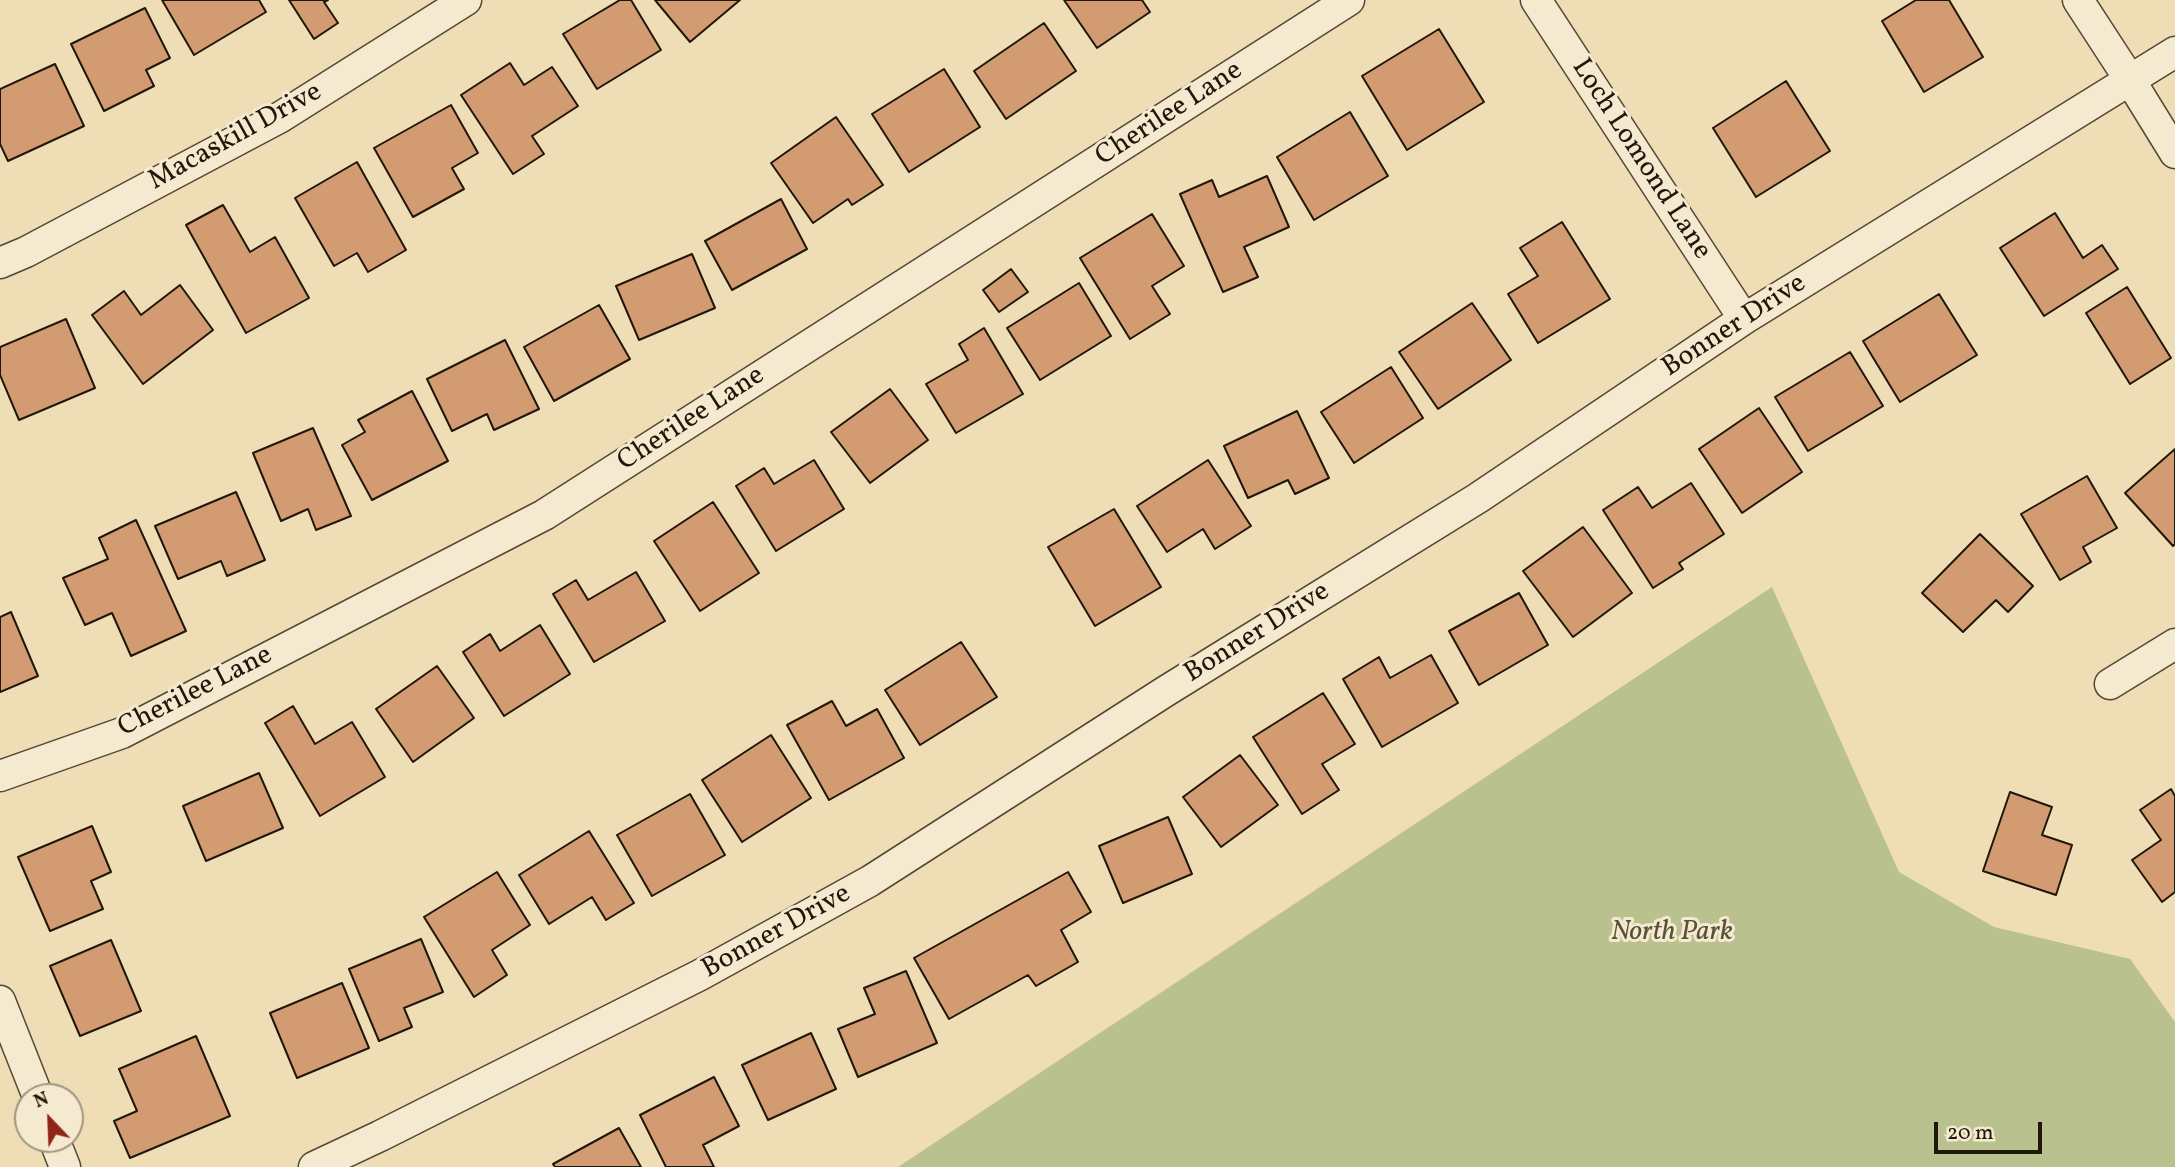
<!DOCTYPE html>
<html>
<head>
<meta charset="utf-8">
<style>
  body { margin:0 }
  #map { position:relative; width:2175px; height:1167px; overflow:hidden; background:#efddb6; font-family:Vollkorn,serif }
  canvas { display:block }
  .north { position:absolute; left:14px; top:1083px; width:70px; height:70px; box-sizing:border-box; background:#f5e9d0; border:2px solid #a09581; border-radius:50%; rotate:337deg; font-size:19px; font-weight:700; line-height:28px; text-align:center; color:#20170a }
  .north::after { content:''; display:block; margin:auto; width:24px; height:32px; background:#8f2418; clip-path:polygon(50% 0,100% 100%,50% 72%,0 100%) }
  .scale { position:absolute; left:1934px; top:1122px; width:108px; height:32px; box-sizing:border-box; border:4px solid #20170a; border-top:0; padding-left:9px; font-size:21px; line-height:24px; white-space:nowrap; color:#20170a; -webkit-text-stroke:5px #f5e9d0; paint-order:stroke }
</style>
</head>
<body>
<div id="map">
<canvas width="2175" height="1167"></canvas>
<div class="north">N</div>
<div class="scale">20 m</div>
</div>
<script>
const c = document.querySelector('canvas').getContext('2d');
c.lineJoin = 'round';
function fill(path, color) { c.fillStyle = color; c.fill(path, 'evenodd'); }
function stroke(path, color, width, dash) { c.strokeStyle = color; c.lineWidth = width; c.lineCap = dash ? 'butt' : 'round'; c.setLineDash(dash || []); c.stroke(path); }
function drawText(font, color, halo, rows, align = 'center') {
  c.font = font + ' Vollkorn,serif'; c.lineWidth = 6; c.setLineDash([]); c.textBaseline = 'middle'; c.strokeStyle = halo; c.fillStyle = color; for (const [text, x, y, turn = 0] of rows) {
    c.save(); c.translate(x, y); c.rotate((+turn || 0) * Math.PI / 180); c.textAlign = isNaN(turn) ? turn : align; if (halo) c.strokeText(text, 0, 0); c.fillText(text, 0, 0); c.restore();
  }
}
fill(new Path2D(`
  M 1772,587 L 1899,872 L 1994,927 L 2130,959 L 2175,1022 L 2175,1167 L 898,1167 Z`), '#b9c18e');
const building = new Path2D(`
  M 162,0 L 259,0 L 266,12 L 194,55 Z
  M 289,0 L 328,0 L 324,2 L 338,23 L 314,39 Z
  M 620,0 L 631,0 L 661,50 L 597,89 L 563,34 Z
  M 655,0 L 740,0 L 690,42 Z
  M 1064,0 L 1142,0 L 1150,12 L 1097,48 Z
  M 1916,0 L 1949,0 L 1983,57 L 1924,92 L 1882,21 Z
  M 145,8 L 170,58 L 146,70 L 154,86 L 104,111 L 71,44 Z
  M 1044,23 L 1076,71 L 1006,119 L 974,71 Z
  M 1439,29 L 1484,102 L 1407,150 L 1362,76 Z
  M 510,63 L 524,85 L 552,67 L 578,106 L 532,136 L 544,154 L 513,174 L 461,95 Z
  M 55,64 L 84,126 L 8,161 L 0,144 L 0,89 Z
  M 944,69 L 980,127 L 909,172 L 872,114 Z
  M 1786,81 L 1830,151 L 1756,197 L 1713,128 Z
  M 451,105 L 478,153 L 452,168 L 464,189 L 413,217 L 374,148 Z
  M 1350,112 L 1388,176 L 1314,220 L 1277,157 Z
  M 836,117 L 883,185 L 852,205 L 848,199 L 813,223 L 771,163 Z
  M 357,162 L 406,250 L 368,272 L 357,253 L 334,266 L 295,198 Z
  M 1267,176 L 1289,227 L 1244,247 L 1258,277 L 1223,292 L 1180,194 L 1212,180 L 1219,197 Z
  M 781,199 L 807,249 L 732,290 L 705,241 Z
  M 223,205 L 250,252 L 275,237 L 309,298 L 246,333 L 186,225 Z
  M 2055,213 L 2083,258 L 2102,245 L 2118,269 L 2044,316 L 2000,248 Z
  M 1152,214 L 1184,266 L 1152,286 L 1170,314 L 1130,339 L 1080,258 Z
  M 1562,222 L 1610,299 L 1538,343 L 1508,294 L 1538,276 L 1520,248 Z
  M 692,254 L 715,308 L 639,340 L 616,286 Z
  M 1011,269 L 1028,292 L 999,312 L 983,290 Z
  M 1079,283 L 1111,336 L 1040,380 L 1007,328 Z
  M 180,285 L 213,330 L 143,384 L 92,315 L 124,291 L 141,315 Z
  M 2127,287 L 2171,358 L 2130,384 L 2086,313 Z
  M 1939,294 L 1977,355 L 1900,402 L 1863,341 Z
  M 1472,303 L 1511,360 L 1438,409 L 1399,352 Z
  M 599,305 L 630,359 L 554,401 L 524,347 Z
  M 66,319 L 95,388 L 19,420 L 0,375 L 0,347 Z
  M 984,328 L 1023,394 L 956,433 L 926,384 L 968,360 L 959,344 Z
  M 505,340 L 539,409 L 494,430 L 487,414 L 452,431 L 427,379 Z
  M 1850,352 L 1883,406 L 1808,451 L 1775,397 Z
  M 1391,367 L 1423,418 L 1354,463 L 1321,412 Z
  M 890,389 L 928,440 L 870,483 L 831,432 Z
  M 412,391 L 448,461 L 372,500 L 342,445 L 365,432 L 358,420 Z
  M 1759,408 L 1802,472 L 1742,513 L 1699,449 Z
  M 1297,411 L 1329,478 L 1295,494 L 1288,480 L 1248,498 L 1224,446 Z
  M 313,428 L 351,516 L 316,530 L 308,509 L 281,521 L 253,453 Z
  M 2175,449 L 2175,544 L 2173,546 L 2125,493 Z
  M 814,460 L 844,509 L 776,551 L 736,486 L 764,468 L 774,484 Z
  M 1208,460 L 1251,526 L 1215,549 L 1203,529 L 1167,552 L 1137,506 Z
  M 2087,476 L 2117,528 L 2083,547 L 2091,562 L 2060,580 L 2021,514 Z
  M 1691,483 L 1724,534 L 1679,563 L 1683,569 L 1653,588 L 1603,510 L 1638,487 L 1652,508 Z
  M 236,492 L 265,560 L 227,576 L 221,561 L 178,579 L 155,526 Z
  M 713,502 L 759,573 L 700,611 L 654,541 Z
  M 1114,509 L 1161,587 L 1095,626 L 1048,547 Z
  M 136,520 L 186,631 L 131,656 L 112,613 L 85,625 L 63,578 L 108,559 L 99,538 Z
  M 1583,527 L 1632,593 L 1573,637 L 1523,571 Z
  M 1980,534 L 2033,586 L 2008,612 L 1996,600 L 1963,632 L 1922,593 Z
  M 636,572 L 665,621 L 594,662 L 553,594 L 576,580 L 588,600 Z
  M 1519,593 L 1548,645 L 1479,685 L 1449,631 Z
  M 11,612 L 38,676 L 0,692 L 0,617 Z
  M 540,625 L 570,674 L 504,716 L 463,652 L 490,634 L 500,651 Z
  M 961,642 L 997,697 L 920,745 L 885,690 Z
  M 1431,655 L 1458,703 L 1382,747 L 1343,679 L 1379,657 L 1390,678 Z
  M 437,666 L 474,718 L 413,762 L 376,709 Z
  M 1323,693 L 1355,744 L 1322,764 L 1339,790 L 1302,814 L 1253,737 Z
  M 832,701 L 846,726 L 877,709 L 904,758 L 829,800 L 787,725 Z
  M 293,706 L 315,744 L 352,722 L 385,777 L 320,816 L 265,723 Z
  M 771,735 L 811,798 L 742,842 L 702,780 Z
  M 1240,755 L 1278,805 L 1221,847 L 1183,797 Z
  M 259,773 L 283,828 L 206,861 L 183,806 Z
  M 2171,789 L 2175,796 L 2175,892 L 2162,902 L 2132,860 L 2161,840 L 2140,810 Z
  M 2010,792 L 2052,807 L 2042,835 L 2072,845 L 2056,895 L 1983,871 Z
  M 690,794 L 725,855 L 652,896 L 617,835 Z
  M 1168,817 L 1192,874 L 1123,903 L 1099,846 Z
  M 92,826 L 111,872 L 91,881 L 103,909 L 50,931 L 18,857 Z
  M 589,831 L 634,903 L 606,920 L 592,897 L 549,924 L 519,875 Z
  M 497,872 L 530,925 L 492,950 L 507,975 L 474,997 L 424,917 Z
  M 1068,872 L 1091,912 L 1061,930 L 1078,962 L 1036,986 L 1028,975 L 949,1019 L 914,958 Z
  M 421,939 L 443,992 L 404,1008 L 412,1027 L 379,1041 L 349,969 Z
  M 111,940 L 141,1011 L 80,1036 L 50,966 Z
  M 906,971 L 937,1043 L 858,1077 L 838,1029 L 875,1014 L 864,988 Z
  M 342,983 L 369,1048 L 297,1078 L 270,1013 Z
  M 811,1033 L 836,1089 L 768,1120 L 742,1065 Z
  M 196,1036 L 230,1116 L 130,1158 L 114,1121 L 137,1111 L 119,1069 Z
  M 714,1077 L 739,1126 L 703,1145 L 714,1167 L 666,1167 L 640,1115 Z
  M 619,1128 L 641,1167 L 555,1167 L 553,1164 Z`);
fill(building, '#d29b72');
stroke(building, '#20170a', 2);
const street = new Path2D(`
  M 1536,0 L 1744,319
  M 2078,0 L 2130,80 L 2175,153
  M 0,263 L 26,252 L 279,118 L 466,0
  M 2110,684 L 2175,644
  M 0,776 L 122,733 L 544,515 L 1349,0
  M 0,1001 L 38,1097
  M 54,1139 L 65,1167
  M 314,1167 L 380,1136 L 700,975 L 870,881 L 1166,691 L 1478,498 L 1744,319 L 2175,52`);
stroke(street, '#544835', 33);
stroke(street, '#f5e9d0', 30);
drawText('28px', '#20170a', '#f5e9d0', [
  ["Cherilee Lane",1170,115,-33],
  ["Macaskill Drive",236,138,-29],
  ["Loch Lomond Lane",1640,160,57],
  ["Bonner Drive",1735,327,-33],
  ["Cherilee Lane",692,420,-33],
  ["Bonner Drive",1258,634,-32],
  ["Cherilee Lane",196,693,-27],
  ["Bonner Drive",777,933,-29]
]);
drawText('italic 28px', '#565238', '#f5e9d0', [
  ["North Park",1672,934]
]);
</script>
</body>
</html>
